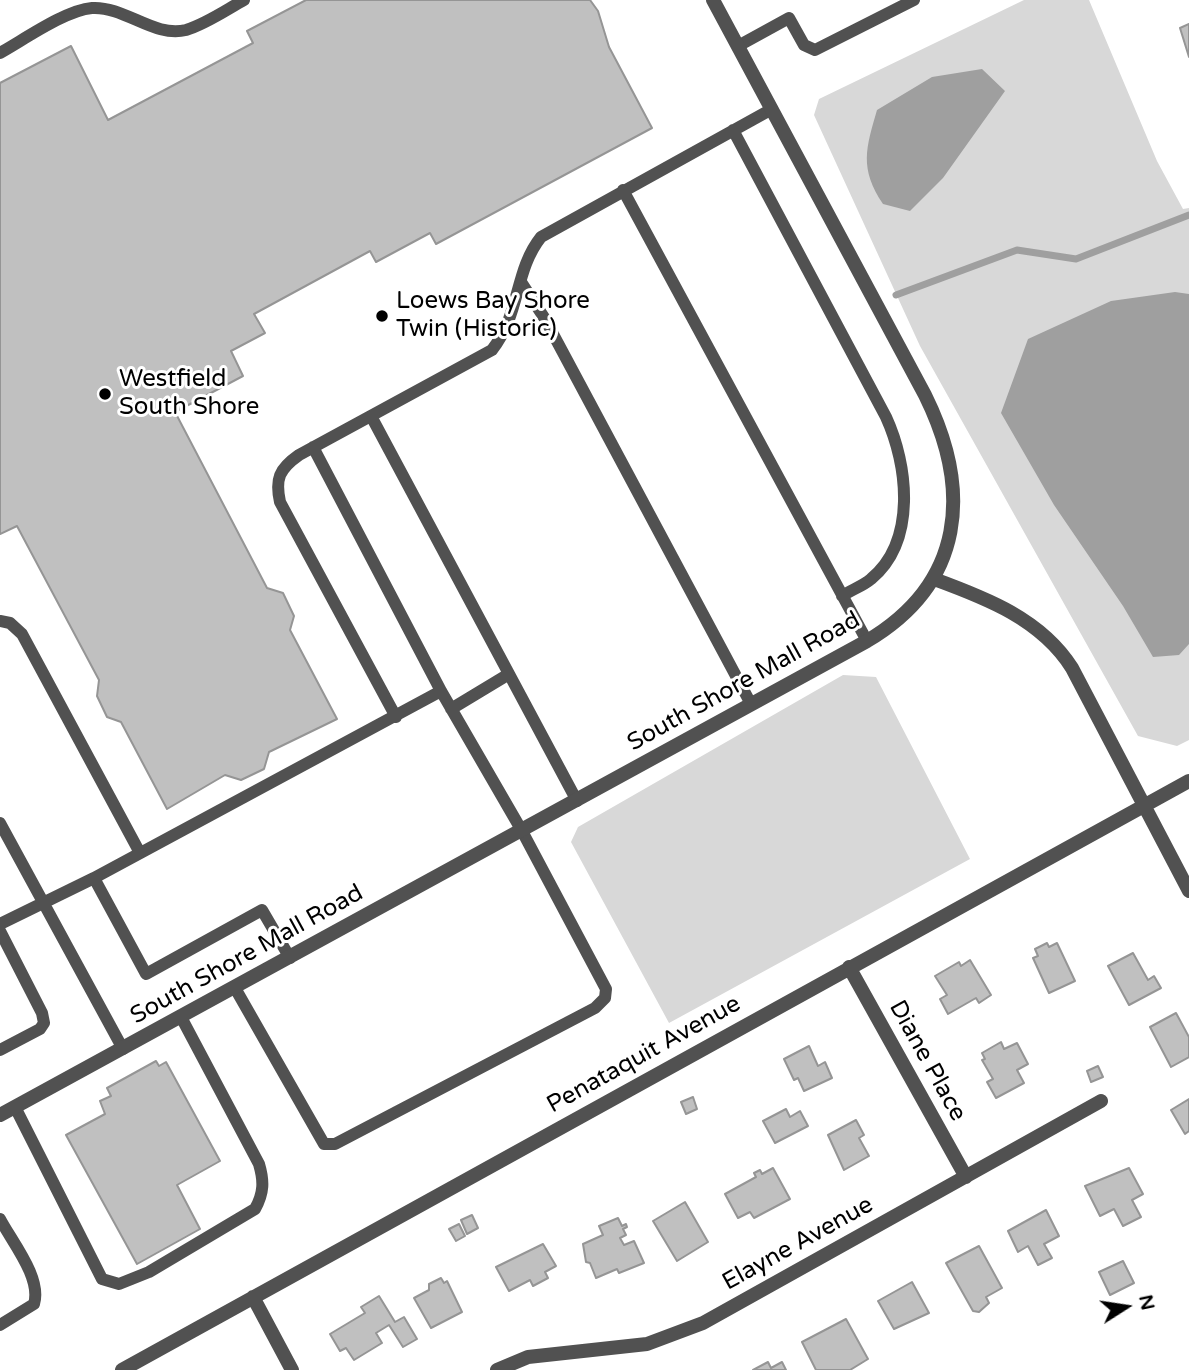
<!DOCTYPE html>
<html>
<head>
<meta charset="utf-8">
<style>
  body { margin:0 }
  #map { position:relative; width:1189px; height:1370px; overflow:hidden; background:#fff; font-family:"Varela Round",sans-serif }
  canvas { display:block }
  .north { position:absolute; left:1091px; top:1272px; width:70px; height:70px; -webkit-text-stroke:5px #fff; paint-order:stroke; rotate:78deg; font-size:19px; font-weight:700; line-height:28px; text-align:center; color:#000 }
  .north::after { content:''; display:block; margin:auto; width:24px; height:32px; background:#000; clip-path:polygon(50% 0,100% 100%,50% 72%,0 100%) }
</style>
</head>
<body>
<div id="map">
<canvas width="1189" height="1370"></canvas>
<div class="north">N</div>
</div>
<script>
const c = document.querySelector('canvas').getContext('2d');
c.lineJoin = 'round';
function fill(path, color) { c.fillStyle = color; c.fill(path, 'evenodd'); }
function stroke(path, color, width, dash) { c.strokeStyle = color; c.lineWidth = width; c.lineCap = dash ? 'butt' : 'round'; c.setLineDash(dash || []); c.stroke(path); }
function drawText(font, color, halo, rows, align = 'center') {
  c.font = font + ' "Varela Round",sans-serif'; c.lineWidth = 6; c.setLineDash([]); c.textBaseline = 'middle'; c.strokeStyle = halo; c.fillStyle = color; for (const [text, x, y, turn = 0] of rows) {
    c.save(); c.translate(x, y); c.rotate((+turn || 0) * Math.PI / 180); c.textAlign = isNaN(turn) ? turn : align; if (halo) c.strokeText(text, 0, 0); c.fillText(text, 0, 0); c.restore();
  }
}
fill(new Path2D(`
  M 1024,0 L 1089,0 L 1157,161 L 1183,209 L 1189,208 L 1189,740 L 1177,746 L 1138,736 L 920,346 L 814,115 L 819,99 Z
  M 843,675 L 876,677 L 970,859 L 669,1023 L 571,842 L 578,827 Z`), '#d8d8d8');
fill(new Path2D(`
  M 982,69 L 1005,91 L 943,178 L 910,211 L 883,204 C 859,168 866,148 877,110 L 932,77 Z
  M 1175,292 L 1189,294 L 1189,644 L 1179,655 L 1153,657 L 1123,606 L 1054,505 L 1001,413 L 1028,339 L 1111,301 Z`), '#9f9f9f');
stroke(new Path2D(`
  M 896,295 L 1017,250 L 1076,259 L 1189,215`), '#9f9f9f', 7);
const building = new Path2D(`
  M 306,0 L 590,0 L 598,11 L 609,47 L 652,128 L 436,244 L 430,233 L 376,262 L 370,251 L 254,314 L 265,333 L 231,351 L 243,376 L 175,412 L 267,588 L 283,593 L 294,616 L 290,630 L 337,719 L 269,752 L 264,769 L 241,780 L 225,775 L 167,809 L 121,722 L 107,717 L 97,696 L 99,680 L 17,526 L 0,534 L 0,83 L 71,46 L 108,120 L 253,43 L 247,31 Z
  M 1189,24 L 1189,57 L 1180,28 Z
  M 1047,943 L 1049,947 L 1057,943 L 1075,981 L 1049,993 L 1033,958 L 1038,956 L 1035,949 Z
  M 1133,953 L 1148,980 L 1154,976 L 1161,988 L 1129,1005 L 1108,966 Z
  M 970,960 L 991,995 L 979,1003 L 976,998 L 948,1014 L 940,999 L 947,995 L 935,976 L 959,962 L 961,966 Z
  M 1176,1013 L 1189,1037 L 1189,1057 L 1171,1067 L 1150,1027 Z
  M 1001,1042 L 1004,1049 L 1017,1043 L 1028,1064 L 1017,1070 L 1024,1083 L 996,1098 L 987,1082 L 993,1079 L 982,1060 L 985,1059 L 982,1053 Z
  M 809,1046 L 818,1066 L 825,1062 L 832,1078 L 804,1091 L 798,1078 L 794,1080 L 784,1059 Z
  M 156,1061 L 159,1066 L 166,1062 L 220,1161 L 177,1185 L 200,1229 L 137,1264 L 66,1135 L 105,1114 L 100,1101 L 111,1096 L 107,1088 Z
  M 1098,1066 L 1103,1077 L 1091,1082 L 1087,1071 Z
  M 693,1097 L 697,1109 L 686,1114 L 681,1102 Z
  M 1189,1099 L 1189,1131 L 1185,1134 L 1171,1110 Z
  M 786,1109 L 790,1117 L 800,1111 L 808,1126 L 775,1143 L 763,1121 Z
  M 856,1120 L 864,1135 L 859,1138 L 869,1156 L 844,1170 L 828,1135 Z
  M 773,1168 L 790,1199 L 754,1218 L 750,1212 L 738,1218 L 725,1194 L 756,1177 L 754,1173 L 760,1170 L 762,1174 Z
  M 1129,1168 L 1143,1194 L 1132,1200 L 1141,1217 L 1123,1226 L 1114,1209 L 1100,1216 L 1085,1186 Z
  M 685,1202 L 708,1242 L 677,1261 L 653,1221 Z
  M 1046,1210 L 1059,1236 L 1044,1244 L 1052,1258 L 1038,1265 L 1028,1246 L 1018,1252 L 1008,1231 Z
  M 472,1215 L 478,1228 L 467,1234 L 461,1220 Z
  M 618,1218 L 622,1226 L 626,1224 L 627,1227 L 623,1229 L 626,1235 L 620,1238 L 624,1245 L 634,1241 L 644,1263 L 619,1273 L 617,1269 L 596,1278 L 590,1263 L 586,1262 L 583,1244 L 603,1235 L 599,1226 Z
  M 459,1224 L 465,1236 L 456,1241 L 449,1229 Z
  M 543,1244 L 556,1266 L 545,1272 L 548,1278 L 533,1286 L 530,1280 L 509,1291 L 496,1267 Z
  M 979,1246 L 1002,1288 L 986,1297 L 989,1303 L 979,1312 L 973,1311 L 946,1263 Z
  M 1123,1261 L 1134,1283 L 1110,1295 L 1099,1272 Z
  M 441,1278 L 444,1283 L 447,1281 L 462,1312 L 431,1328 L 414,1298 L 429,1290 L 429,1284 Z
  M 912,1282 L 929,1313 L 894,1329 L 878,1301 Z
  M 379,1296 L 395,1322 L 404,1317 L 417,1339 L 403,1347 L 389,1325 L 376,1333 L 382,1343 L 354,1360 L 346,1348 L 340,1351 L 330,1334 L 365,1313 L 361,1307 Z
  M 846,1319 L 868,1359 L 850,1370 L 816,1370 L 802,1342 Z
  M 768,1362 L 771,1368 L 782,1362 L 786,1370 L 753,1370 Z`);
fill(building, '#c0c0c0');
stroke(building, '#959595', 2);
stroke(new Path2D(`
  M 738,46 L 789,18 L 804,45 L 815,50 L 914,0
  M 0,53 C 25,39 66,10 92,8 C 125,6 154,38 186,30 C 206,24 226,10 244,0
  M 733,130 L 886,417 C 908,465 917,541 871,579 C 863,586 851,590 842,596
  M 623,190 L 867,641
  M 521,282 L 545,319 L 751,704
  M 371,416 L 577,801
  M 0,621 L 10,623 L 22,634 L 140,853
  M 451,709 L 509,674
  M 396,717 L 280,502 C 275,479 279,469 299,455 L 492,350 C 521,313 514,271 541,237 L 772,109
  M 0,823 L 123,1049
  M 94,878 L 146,974 L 262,910 L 290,958
  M 0,924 L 94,878 L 441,691
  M 0,931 L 42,1013 L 44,1023 L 40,1029 L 0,1050
  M 235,988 L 324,1144 L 335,1144 L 595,1008 L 605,998 L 606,989 L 522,831 L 441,691 L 313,447
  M 15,1107 L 102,1279 L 119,1284 L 149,1272 L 255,1209 C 264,1193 264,1181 259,1164 L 181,1017
  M 0,1219 C 12,1242 42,1278 34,1304 L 0,1325`), '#515151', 12);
stroke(new Path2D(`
  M 934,579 C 986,598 1041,619 1072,668 L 1189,891
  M 849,967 L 966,1177
  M 0,1115 L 867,641 C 965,583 972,490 925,395 L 713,0
  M 253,1297 L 292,1370
  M 122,1370 L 1189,781
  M 497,1370 L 528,1357 L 647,1344 L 703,1323 L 1101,1101`), '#515151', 14);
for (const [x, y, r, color] of [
  [382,316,7,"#000"],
  [105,394,7,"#000"]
]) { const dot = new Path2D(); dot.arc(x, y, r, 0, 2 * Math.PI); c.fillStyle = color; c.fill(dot); stroke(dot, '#fff', 2.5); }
drawText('24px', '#000', '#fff', [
  ["Loews Bay Shore",396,302],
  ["Twin (Historic)",396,330],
  ["Westfield",119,380],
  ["South Shore",119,408]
], 'left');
drawText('24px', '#000', '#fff', [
  ["South Shore Mall Road",744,682,-29],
  ["South Shore Mall Road",247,955,-29],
  ["Penataquit Avenue",644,1055,-29],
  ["Diane Place",927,1061,61],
  ["Elayne Avenue",798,1244,-29]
]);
</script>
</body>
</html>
